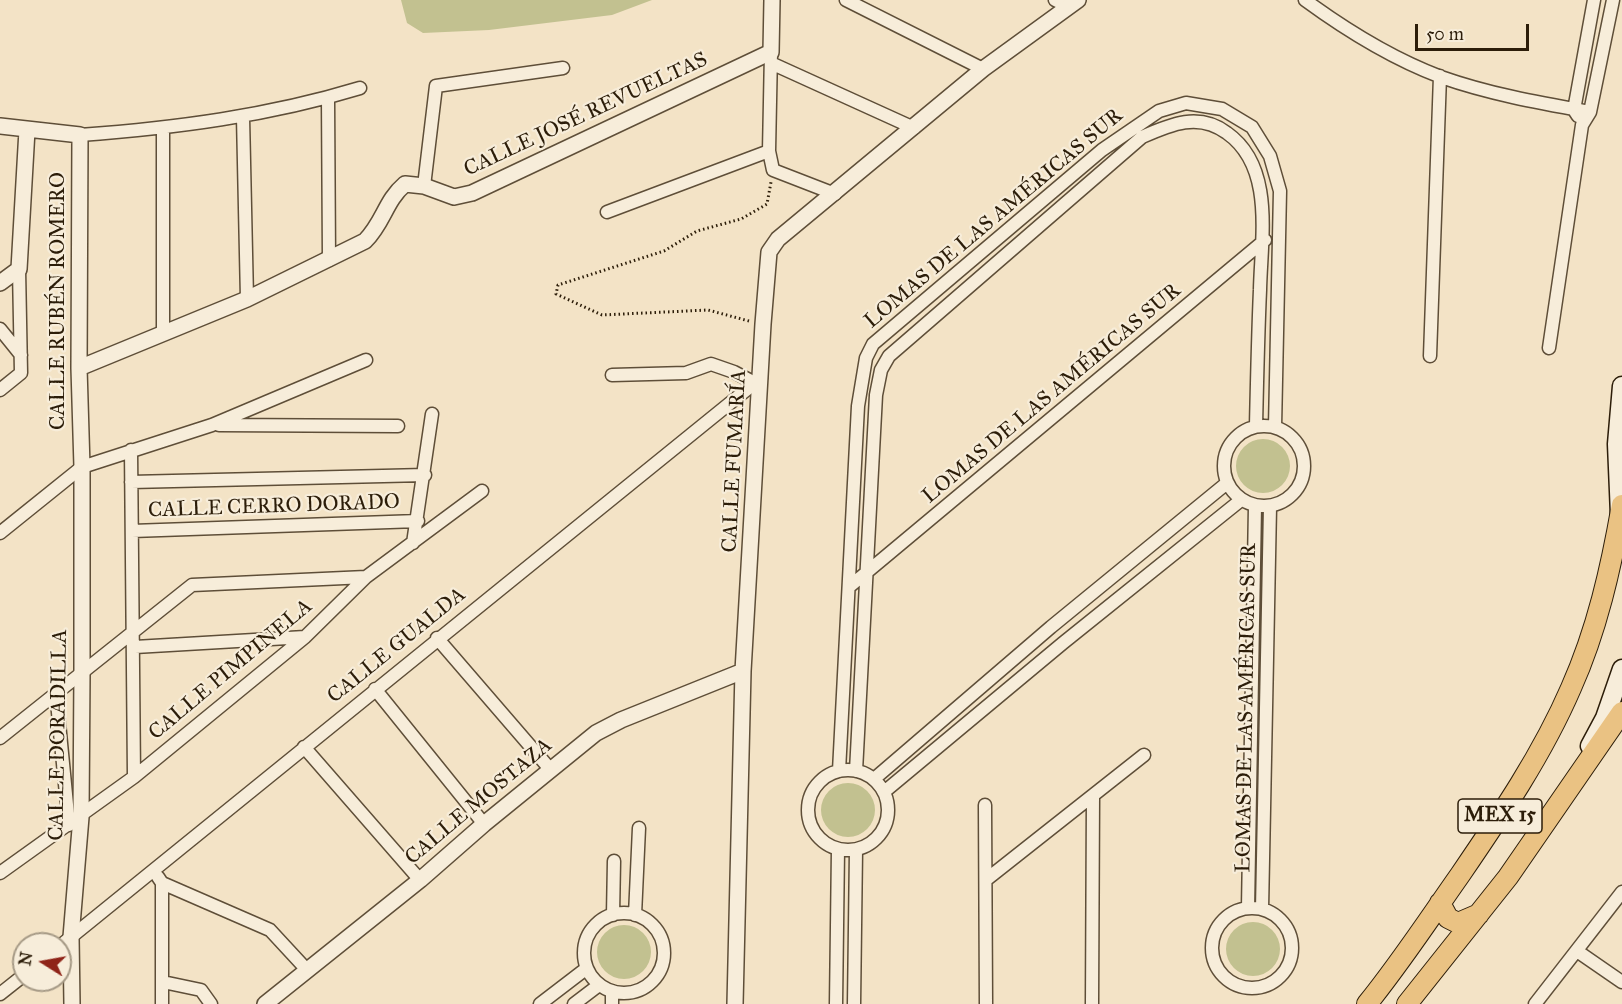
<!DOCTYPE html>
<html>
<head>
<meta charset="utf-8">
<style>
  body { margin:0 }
  #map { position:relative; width:1622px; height:1004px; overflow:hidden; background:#f3e3c6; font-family:"IM FELL Great Primer",serif }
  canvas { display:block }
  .north { position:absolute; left:12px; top:932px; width:60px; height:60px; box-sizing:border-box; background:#f7edda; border:2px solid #a69a86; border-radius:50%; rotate:281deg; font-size:16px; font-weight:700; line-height:24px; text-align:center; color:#2c1d09 }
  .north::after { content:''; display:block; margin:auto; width:21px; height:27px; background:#8f2418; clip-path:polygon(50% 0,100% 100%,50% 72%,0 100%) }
  .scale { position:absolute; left:1415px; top:24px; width:114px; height:27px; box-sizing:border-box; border:3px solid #2c1d09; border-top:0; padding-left:8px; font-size:18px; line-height:21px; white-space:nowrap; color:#2c1d09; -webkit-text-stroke:4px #f7edda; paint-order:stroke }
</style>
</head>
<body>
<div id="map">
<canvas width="1622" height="1004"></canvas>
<div class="north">N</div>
<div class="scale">50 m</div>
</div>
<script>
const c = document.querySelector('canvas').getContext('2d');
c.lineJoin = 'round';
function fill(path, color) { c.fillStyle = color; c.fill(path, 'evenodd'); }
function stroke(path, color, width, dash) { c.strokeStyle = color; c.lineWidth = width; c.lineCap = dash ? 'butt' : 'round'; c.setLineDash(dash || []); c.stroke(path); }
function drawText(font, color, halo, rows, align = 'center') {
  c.font = font + ' "IM FELL Great Primer",serif'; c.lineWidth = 4.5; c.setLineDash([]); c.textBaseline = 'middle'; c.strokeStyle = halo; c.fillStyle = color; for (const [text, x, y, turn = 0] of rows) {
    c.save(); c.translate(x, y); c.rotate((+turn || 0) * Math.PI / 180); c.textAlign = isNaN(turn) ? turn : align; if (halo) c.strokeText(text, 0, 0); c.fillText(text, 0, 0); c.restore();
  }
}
fill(new Path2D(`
  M 401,0 L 652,0 L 612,15 L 489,30 L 423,33 L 407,23 Z
  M1236 466a27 27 0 1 1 54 0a27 27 0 1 1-54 0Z
  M821 810a27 27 0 1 1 54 0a27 27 0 1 1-54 0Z
  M1226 949a27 27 0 1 1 54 0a27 27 0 1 1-54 0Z
  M597 952a27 27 0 1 1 54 0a27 27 0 1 1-54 0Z`), '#c2c190');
const minor = new Path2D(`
  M 846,0 L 983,69
  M 1055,0 L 1069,7
  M 1305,0 C 1346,30 1393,59 1441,77 C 1489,94 1540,103 1590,112
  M 771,52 L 769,151 L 773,170 L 835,194
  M 773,64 L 914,128
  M 328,98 L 329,260
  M 1578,116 L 1574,110 L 1594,0
  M 243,117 L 247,299
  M 163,129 L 163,334
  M 80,135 C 175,128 268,116 360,88
  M 424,186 L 436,86 L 563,68
  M 607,212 L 769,151
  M 0,329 L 21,355
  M 1549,348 L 1582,125 L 1590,112 L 1613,0
  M 1430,356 L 1440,76
  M 612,375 L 686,373 L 711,364 L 734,372 L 753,382
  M 0,390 L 21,373 L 19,269
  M 219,425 L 398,426
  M1224 466a40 40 0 1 1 80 0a40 40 0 1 1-80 0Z
  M 131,450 L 134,777
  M 131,482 L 425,475
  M 132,531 L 418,521
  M 0,533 L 82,467 L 212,425 L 366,360
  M 413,543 L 432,414
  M 849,587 L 1265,240
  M 437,638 L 550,769
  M 135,647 L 305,637
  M 375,689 L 484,824
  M 56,692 L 69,825
  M 0,738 L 192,585 L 366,577
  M 304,747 L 420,880
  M808 810a40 40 0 1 1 80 0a40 40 0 1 1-80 0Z
  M 839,771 L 858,406 L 866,358 L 873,344 L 1102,150 L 1159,111 L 1186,103 L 1222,109 L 1252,127 L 1270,156 L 1280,191 L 1275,427
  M 856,771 L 876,395 L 881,370 L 889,356 L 1142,137 C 1171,124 1199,112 1227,133 C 1275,167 1261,238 1260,290 C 1258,335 1257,381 1256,426
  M 874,779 L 1051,627 L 1227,483
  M 884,792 L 1063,643 L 1241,500
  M 985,805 L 986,1004
  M 0,873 L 134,777 L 305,637 L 366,577 L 482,491
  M 158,877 L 162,883 L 162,1004
  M 987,879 L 1144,755
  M 162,883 L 270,930 L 307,970
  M1212 948a40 40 0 1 1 80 0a40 40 0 1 1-80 0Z
  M 1248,908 L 1255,506
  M 1262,909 L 1270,507
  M584 953a40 40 0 1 1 80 0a40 40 0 1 1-80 0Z
  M 613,915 L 614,861
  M 635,915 L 639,828
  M 60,946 L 761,378
  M 1577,951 L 1622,982
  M 163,982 L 201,990 L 211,1004
  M 0,994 L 24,975
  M 540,1004 L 587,968
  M 574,1004 L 599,985
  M 612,1004 L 612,991
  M 836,1004 L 838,849
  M 854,1004 L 856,850
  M 1092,1004 L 1093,796
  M 1535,1004 L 1622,892`);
const tertiary = new Path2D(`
  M 0,126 L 80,135 L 79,368 L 82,467 L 82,672 L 81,817 L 71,937 L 72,1004
  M 0,283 L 19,269 L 27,130
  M 79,368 L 247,299 L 365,241 C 384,222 385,201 405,184 L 424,186 L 454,197 L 472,193 L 771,52 L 772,0
  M 265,1004 L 420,880 L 484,824 L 596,733 L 621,720 L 743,671
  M 735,1004 L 743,671 L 763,324 L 769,252 L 778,239 L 983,69 L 1078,0`);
const secondary = new Path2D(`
  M 1620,515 L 1617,444 L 1622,386
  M 1590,746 L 1605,718 L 1622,669`);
const primary = new Path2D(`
  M 1440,903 L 1448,918 L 1458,923 L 1479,914
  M 1367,1004 C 1401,962 1429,919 1460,875 C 1501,815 1542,755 1571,688 C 1597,630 1611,568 1622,505
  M 1407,1004 L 1508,877 L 1622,712`);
stroke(minor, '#5e4e38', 15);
stroke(tertiary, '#5e4e38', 18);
stroke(secondary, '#2c1d09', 21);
stroke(primary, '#2c1d09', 22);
stroke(new Path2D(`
  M 749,321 L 708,310 L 602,315 L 556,294 L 558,285 L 664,251 L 697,231 L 741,219 L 767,204 L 771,182`), '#2c1d09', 3, [1.5, 3]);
stroke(minor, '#f7edda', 12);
stroke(tertiary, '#f7edda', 15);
stroke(secondary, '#f7edda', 18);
stroke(primary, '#eac283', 20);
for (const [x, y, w] of [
  [1500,816,84]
]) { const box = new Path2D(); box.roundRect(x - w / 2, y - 17, w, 34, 4.5); c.fillStyle = '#f7edda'; c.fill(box); stroke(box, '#2c1d09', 1.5); }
drawText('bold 20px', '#2c1d09', null, [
  ["MEX 15",1500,816]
]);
drawText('21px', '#2c1d09', '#f7edda', [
  ["CALLE JOSÉ REVUELTAS",586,115,-25],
  ["LOMAS DE LAS AMÉRICAS SUR",994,219,-40],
  ["CALLE RUBÉN ROMERO",59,301,-90],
  ["LOMAS DE LAS AMÉRICAS SUR",1052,394,-40],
  ["CALLE FUMARÍA",735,461,-87],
  ["CALLE CERRO DORADO",274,507,-2],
  ["CALLE GUALDA",397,646,-39],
  ["CALLE PIMPINELA",231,670,-40],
  ["LOMAS DE LAS AMÉRICAS SUR",1247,708,-89],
  ["CALLE DORADILLA",59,735,-89],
  ["CALLE MOSTAZA",479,802,-40]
]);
</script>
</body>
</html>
